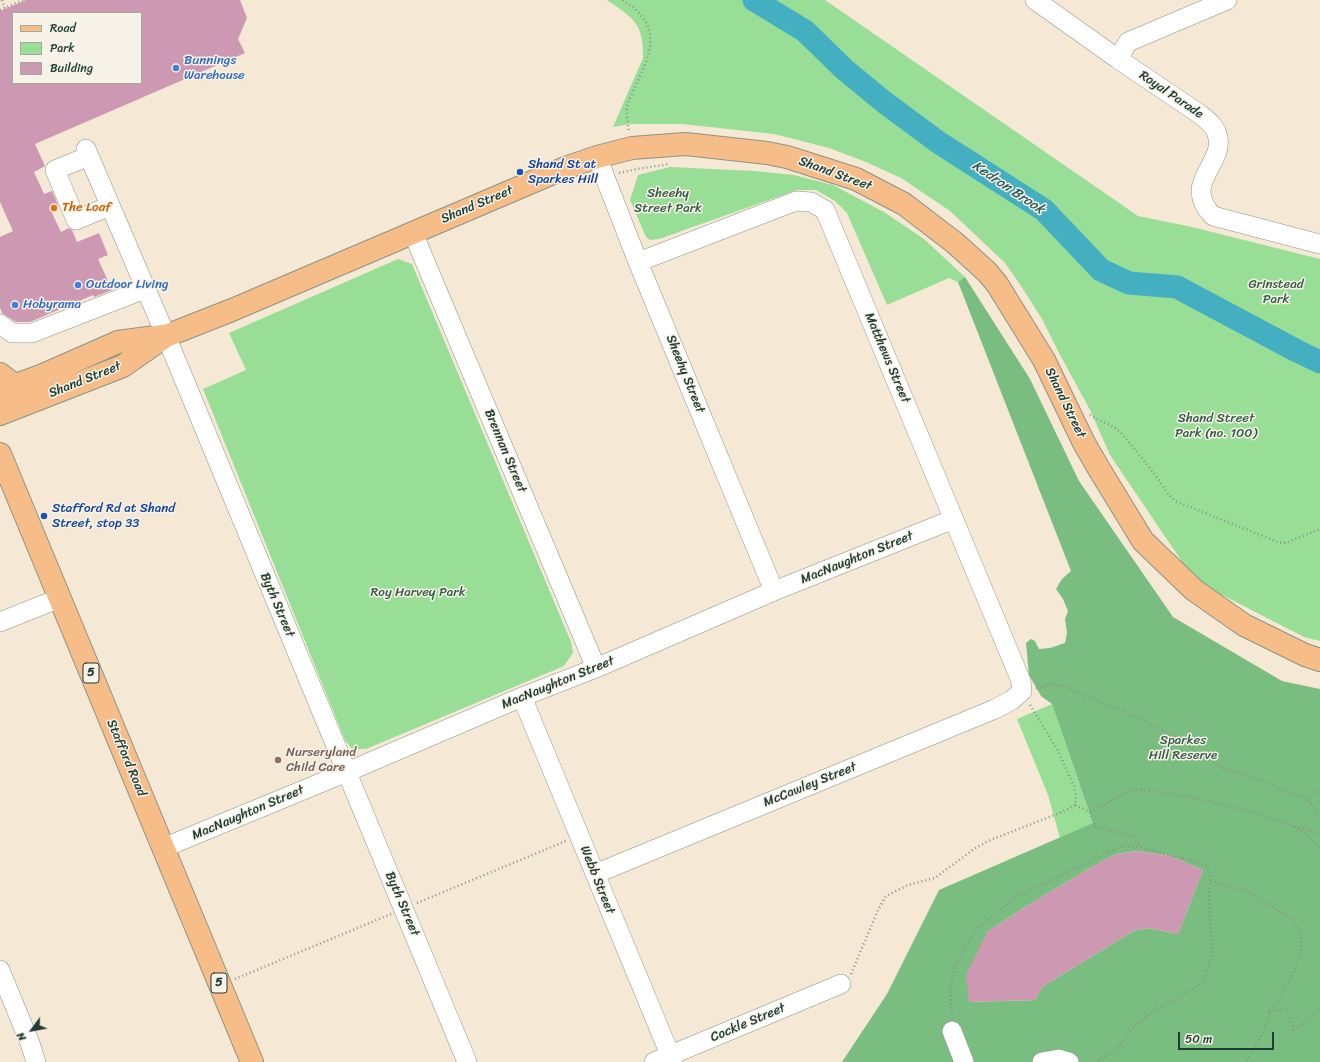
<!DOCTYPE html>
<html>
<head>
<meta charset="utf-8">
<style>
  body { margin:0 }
  #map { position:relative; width:1320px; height:1062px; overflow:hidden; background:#f5e9d6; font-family:Sriracha,sans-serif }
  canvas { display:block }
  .legend { position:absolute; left:12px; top:12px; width:130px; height:72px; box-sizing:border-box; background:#f7f3e8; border:1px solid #a1aaa0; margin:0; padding:5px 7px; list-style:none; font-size:12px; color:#1f3d34 }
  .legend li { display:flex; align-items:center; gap:8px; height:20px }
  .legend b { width:20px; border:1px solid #a1aaa0 }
  .north { position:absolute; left:12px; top:1010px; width:40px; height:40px; -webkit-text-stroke:3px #f7f3e8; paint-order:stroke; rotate:238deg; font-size:11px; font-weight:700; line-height:16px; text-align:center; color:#1f3d34 }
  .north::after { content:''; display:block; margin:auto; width:14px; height:18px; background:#1f3d34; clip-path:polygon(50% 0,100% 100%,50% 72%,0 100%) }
  .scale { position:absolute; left:1178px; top:1032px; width:96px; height:18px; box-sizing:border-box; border:2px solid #1f3d34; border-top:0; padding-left:5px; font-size:12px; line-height:14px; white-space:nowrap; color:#1f3d34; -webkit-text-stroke:3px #f7f3e8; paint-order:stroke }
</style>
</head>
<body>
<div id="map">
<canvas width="1320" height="1062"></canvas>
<ul class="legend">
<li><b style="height:5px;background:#f7bd88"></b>Road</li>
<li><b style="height:11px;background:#99de97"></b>Park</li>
<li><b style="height:11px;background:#cd98b1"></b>Building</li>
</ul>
<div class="north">N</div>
<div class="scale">50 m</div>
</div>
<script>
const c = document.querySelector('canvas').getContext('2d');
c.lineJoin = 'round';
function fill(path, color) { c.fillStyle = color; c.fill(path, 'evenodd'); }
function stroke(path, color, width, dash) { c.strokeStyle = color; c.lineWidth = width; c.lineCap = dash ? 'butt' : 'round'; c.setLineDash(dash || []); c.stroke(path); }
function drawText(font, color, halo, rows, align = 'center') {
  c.font = font + ' Sriracha,sans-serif'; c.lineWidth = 3; c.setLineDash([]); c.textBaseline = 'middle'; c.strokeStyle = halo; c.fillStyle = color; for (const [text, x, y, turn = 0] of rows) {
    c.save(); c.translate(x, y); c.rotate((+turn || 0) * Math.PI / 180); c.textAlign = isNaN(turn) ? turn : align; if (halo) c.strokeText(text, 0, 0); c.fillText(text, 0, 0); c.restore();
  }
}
fill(new Path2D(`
  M 607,0 L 825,0 L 1138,216 L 1192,227 L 1320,259 L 1320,641 L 1304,637 L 1195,581 L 1110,455 L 1090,410 L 1058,351 L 1042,319 L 1021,286 L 1005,263 L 950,211 L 901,178 L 866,162 L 829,148 L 774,134 L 682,124 L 630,124 L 613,127 L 643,58 C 644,23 633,18 607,0 Z
  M 670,167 L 755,171 L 794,175 L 833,185 L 884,212 L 924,239 L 965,277 L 958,282 L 949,278 L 887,305 L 847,213 L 835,201 L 816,190 L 797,190 L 659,239 L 650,240 L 646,237 L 630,200 L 638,175 Z
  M 398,259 L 412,264 L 571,642 L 573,653 L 564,666 L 366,749 L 352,749 L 345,740 L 203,389 L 246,370 L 229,333 Z
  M 1052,704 L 1093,823 L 1060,838 L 1048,795 L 1017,719 Z`), '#99de97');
fill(new Path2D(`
  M 965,277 L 1030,379 L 1079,481 L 1173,617 L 1282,681 L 1320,689 L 1320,1062 L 842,1062 L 887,994 L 939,890 L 1093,823 L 1052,704 L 1041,696 L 1029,675 L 1026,643 L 1031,639 L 1035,641 L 1039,649 L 1050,648 L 1065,643 L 1067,633 L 1065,619 L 1068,611 L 1063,599 L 1056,589 L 1062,579 L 1071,571 L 958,282 ZM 1138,851 L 1170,856 L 1203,870 L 1178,934 L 1149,928 L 1133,931 L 1042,987 L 1035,1000 L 969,1002 L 987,932 L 1025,907 L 1090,868 L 1116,854 Z`), '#7abd80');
stroke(new Path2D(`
  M 754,0 L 805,31 L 844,69 L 884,102 L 938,142 L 1044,210 L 1101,270 L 1129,283 L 1177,287 L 1297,351 L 1320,362`), '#43afc1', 23);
fill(new Path2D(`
  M 26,0 L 240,0 L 247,18 L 238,39 L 245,53 L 35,144 L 45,166 L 34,172 L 44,194 L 52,191 L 59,207 L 51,211 L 61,232 L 69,228 L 72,230 L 77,242 L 99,233 L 108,255 L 98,259 L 112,290 L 94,297 L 93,295 L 30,322 L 16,322 L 2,313 L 0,308 L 0,237 L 13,231 L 0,202 L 0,11 ZM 13,13 L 141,13 L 141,83 L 13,83 Z
  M 1138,851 L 1170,856 L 1203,870 L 1178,934 L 1149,928 L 1133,931 L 1042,987 L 1035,1000 L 969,1002 L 966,975 L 987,932 L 1025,907 L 1090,868 L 1116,854 Z`), '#cd98b1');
const minor = new Path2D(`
  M 1035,0 L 1118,59 L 1201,115 C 1207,120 1215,126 1217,134 C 1227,164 1180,182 1213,216 L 1320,244
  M 1118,59 L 1128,42 L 1227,0
  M 86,149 L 166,336 L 467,1062
  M 89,156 L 55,170 L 76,220 L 110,206
  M 597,157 L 638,262 L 774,591
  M 413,233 L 596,668
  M 0,324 L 12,333 L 32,333 L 145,289
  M 0,622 L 60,598
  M 522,697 L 673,1062
  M 163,848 L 347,772 L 522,697 L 596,668 L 774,591 L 954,519
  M 595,874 L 995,709 L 1012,700 L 1022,691 L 1021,681 L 825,210 L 811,202 L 796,201 L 638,262
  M 0,970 L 30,1043 L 36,1062
  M 952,1031 L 964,1062
  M 654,1062 L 841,984
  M 1042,1062 L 1059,1059 L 1069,1062`);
const major = new Path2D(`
  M 0,391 L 43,375 L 118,342 L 163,336
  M 0,414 L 123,366 L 166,336 L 232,310 L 565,168 L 597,157 L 632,148 L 685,144 L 695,145 L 767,153 L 787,157 L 856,179 L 904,204 L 955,243 L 987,272 L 997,284 L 1044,360 L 1084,443 L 1099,469 L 1143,541 L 1194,590 L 1244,625 L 1305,655 L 1320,660`);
const highway = new Path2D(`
  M 0,374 L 16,386
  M 0,454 L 252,1062`);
stroke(minor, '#8a9385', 20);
stroke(major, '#8a9385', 24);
stroke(highway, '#8a9385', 24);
stroke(new Path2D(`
  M 2,0 L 5,8
  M 623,0 C 628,4 634,7 638,12 C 661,35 647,60 636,85 C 633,92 628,100 627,108 C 626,116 628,124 629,132
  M 0,10 L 23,0
  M 619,173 L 637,169 L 669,164
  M 1090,415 C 1100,422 1113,424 1121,433 C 1134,448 1147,464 1158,479 C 1164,487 1168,495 1175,501 L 1278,542 L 1286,543 L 1320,529
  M 1036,688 L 1053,684 L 1064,686 L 1092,699 L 1121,710 L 1168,733 L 1222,768 L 1259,780 L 1287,792 L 1307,798 L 1320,818
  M 1030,705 L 1057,749 L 1074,786 L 1076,796 L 1075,805 L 1090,812 L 1134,789 L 1186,796 L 1253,812 L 1292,826 L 1320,833
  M 1307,798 L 1320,789
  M 1090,812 L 1095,827 L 1134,836 L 1142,848
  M 1294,827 L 1312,840 L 1320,848
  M 1211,881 L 1218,883 L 1225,887 L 1244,889 L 1293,920 L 1301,934 L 1302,949 L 1291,978 L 1279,998 L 1269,1012 L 1263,1032 L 1246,1062
  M 417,903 L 566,841
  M 851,974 L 878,910 L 886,896 L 908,885 L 935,878 L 974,849 L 988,841 L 1062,812 L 1075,805
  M 235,979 L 391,914
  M 1269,1012 L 1286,1008 L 1294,1030 L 1311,1018 L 1320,1007
  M 952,1016 L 950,989 L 955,966 L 976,930 L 1014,898 L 1122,846 L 1142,848 L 1197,862 L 1207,866 L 1211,875 L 1209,894 L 1212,954 L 1204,981 L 1177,999 L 1158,1008 L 1138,1023 L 1115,1051 L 1096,1062`), '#8a9385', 2.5, [1, 3]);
stroke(minor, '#fff', 19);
stroke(major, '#f7bd88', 22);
stroke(highway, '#f7bd88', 22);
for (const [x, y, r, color] of [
  [176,68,4,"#3f7fe0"],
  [520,172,4,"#1a4fb4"],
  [54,208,4,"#e8710a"],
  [78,285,4,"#3f7fe0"],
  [15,305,4,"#3f7fe0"],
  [44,516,4,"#1a4fb4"],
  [278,760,4,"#8d6e63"]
]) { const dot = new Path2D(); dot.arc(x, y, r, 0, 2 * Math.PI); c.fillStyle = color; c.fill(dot); stroke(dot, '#f7f3e8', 1.5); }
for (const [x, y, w] of [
  [91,673,16],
  [219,983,16]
]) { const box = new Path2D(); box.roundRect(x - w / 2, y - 10, w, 20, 3); c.fillStyle = '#f7f3e8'; c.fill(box); stroke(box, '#1f3d34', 1); }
drawText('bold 12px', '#1f3d34', null, [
  ["5",91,673],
  ["5",219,983]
]);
drawText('13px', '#366cbe', '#f7f3e8', [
  ["Bunnings",184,61],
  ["Warehouse",184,76],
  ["Outdoor Living",86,285],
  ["Hobyrama",23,305]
], 'left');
drawText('13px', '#1f3d34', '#f7f3e8', [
  ["Royal Parade",1171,95,34],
  ["Shand Street",835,174,20],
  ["Shand Street",477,205,-23],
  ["Matthews Street",887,358,67],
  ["Sheehy Street",685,374,68],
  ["Shand Street",85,380,-22],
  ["Shand Street",1065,403,64],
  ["Brennan Street",505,451,67],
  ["MacNaughton Street",857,558,-22],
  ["Byth Street",277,605,67],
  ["MacNaughton Street",558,683,-22],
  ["Stafford Road",126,758,67],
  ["McCawley Street",810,785,-22],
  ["MacNaughton Street",248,813,-23],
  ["Webb Street",597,880,68],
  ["Byth Street",402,904,67],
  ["Cockle Street",748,1023,-23]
]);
drawText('13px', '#164399', '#f7f3e8', [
  ["Shand St at",528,165],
  ["Sparkes Hill",528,180],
  ["Stafford Rd at Shand",52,509],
  ["Street, stop 33",52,524]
], 'left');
drawText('13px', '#375d48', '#f7f3e8', [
  ["Sheehy",668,194],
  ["Street Park",668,209],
  ["Grinstead",1276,285],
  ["Park",1276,300],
  ["Shand Street",1216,419],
  ["Park (no. 100)",1216,434],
  ["Roy Harvey Park",418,593],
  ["Sparkes",1183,741],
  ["Hill Reserve",1183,756]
]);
drawText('13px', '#c56008', '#f7f3e8', [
  ["The Loaf",62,208]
], 'left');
drawText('13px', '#785e54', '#f7f3e8', [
  ["Nurseryland",286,753],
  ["Child Care",286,768]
], 'left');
drawText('italic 14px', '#2a5f5e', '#f7f3e8', [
  ["Kedron Brook",1008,188,34]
]);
</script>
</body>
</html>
